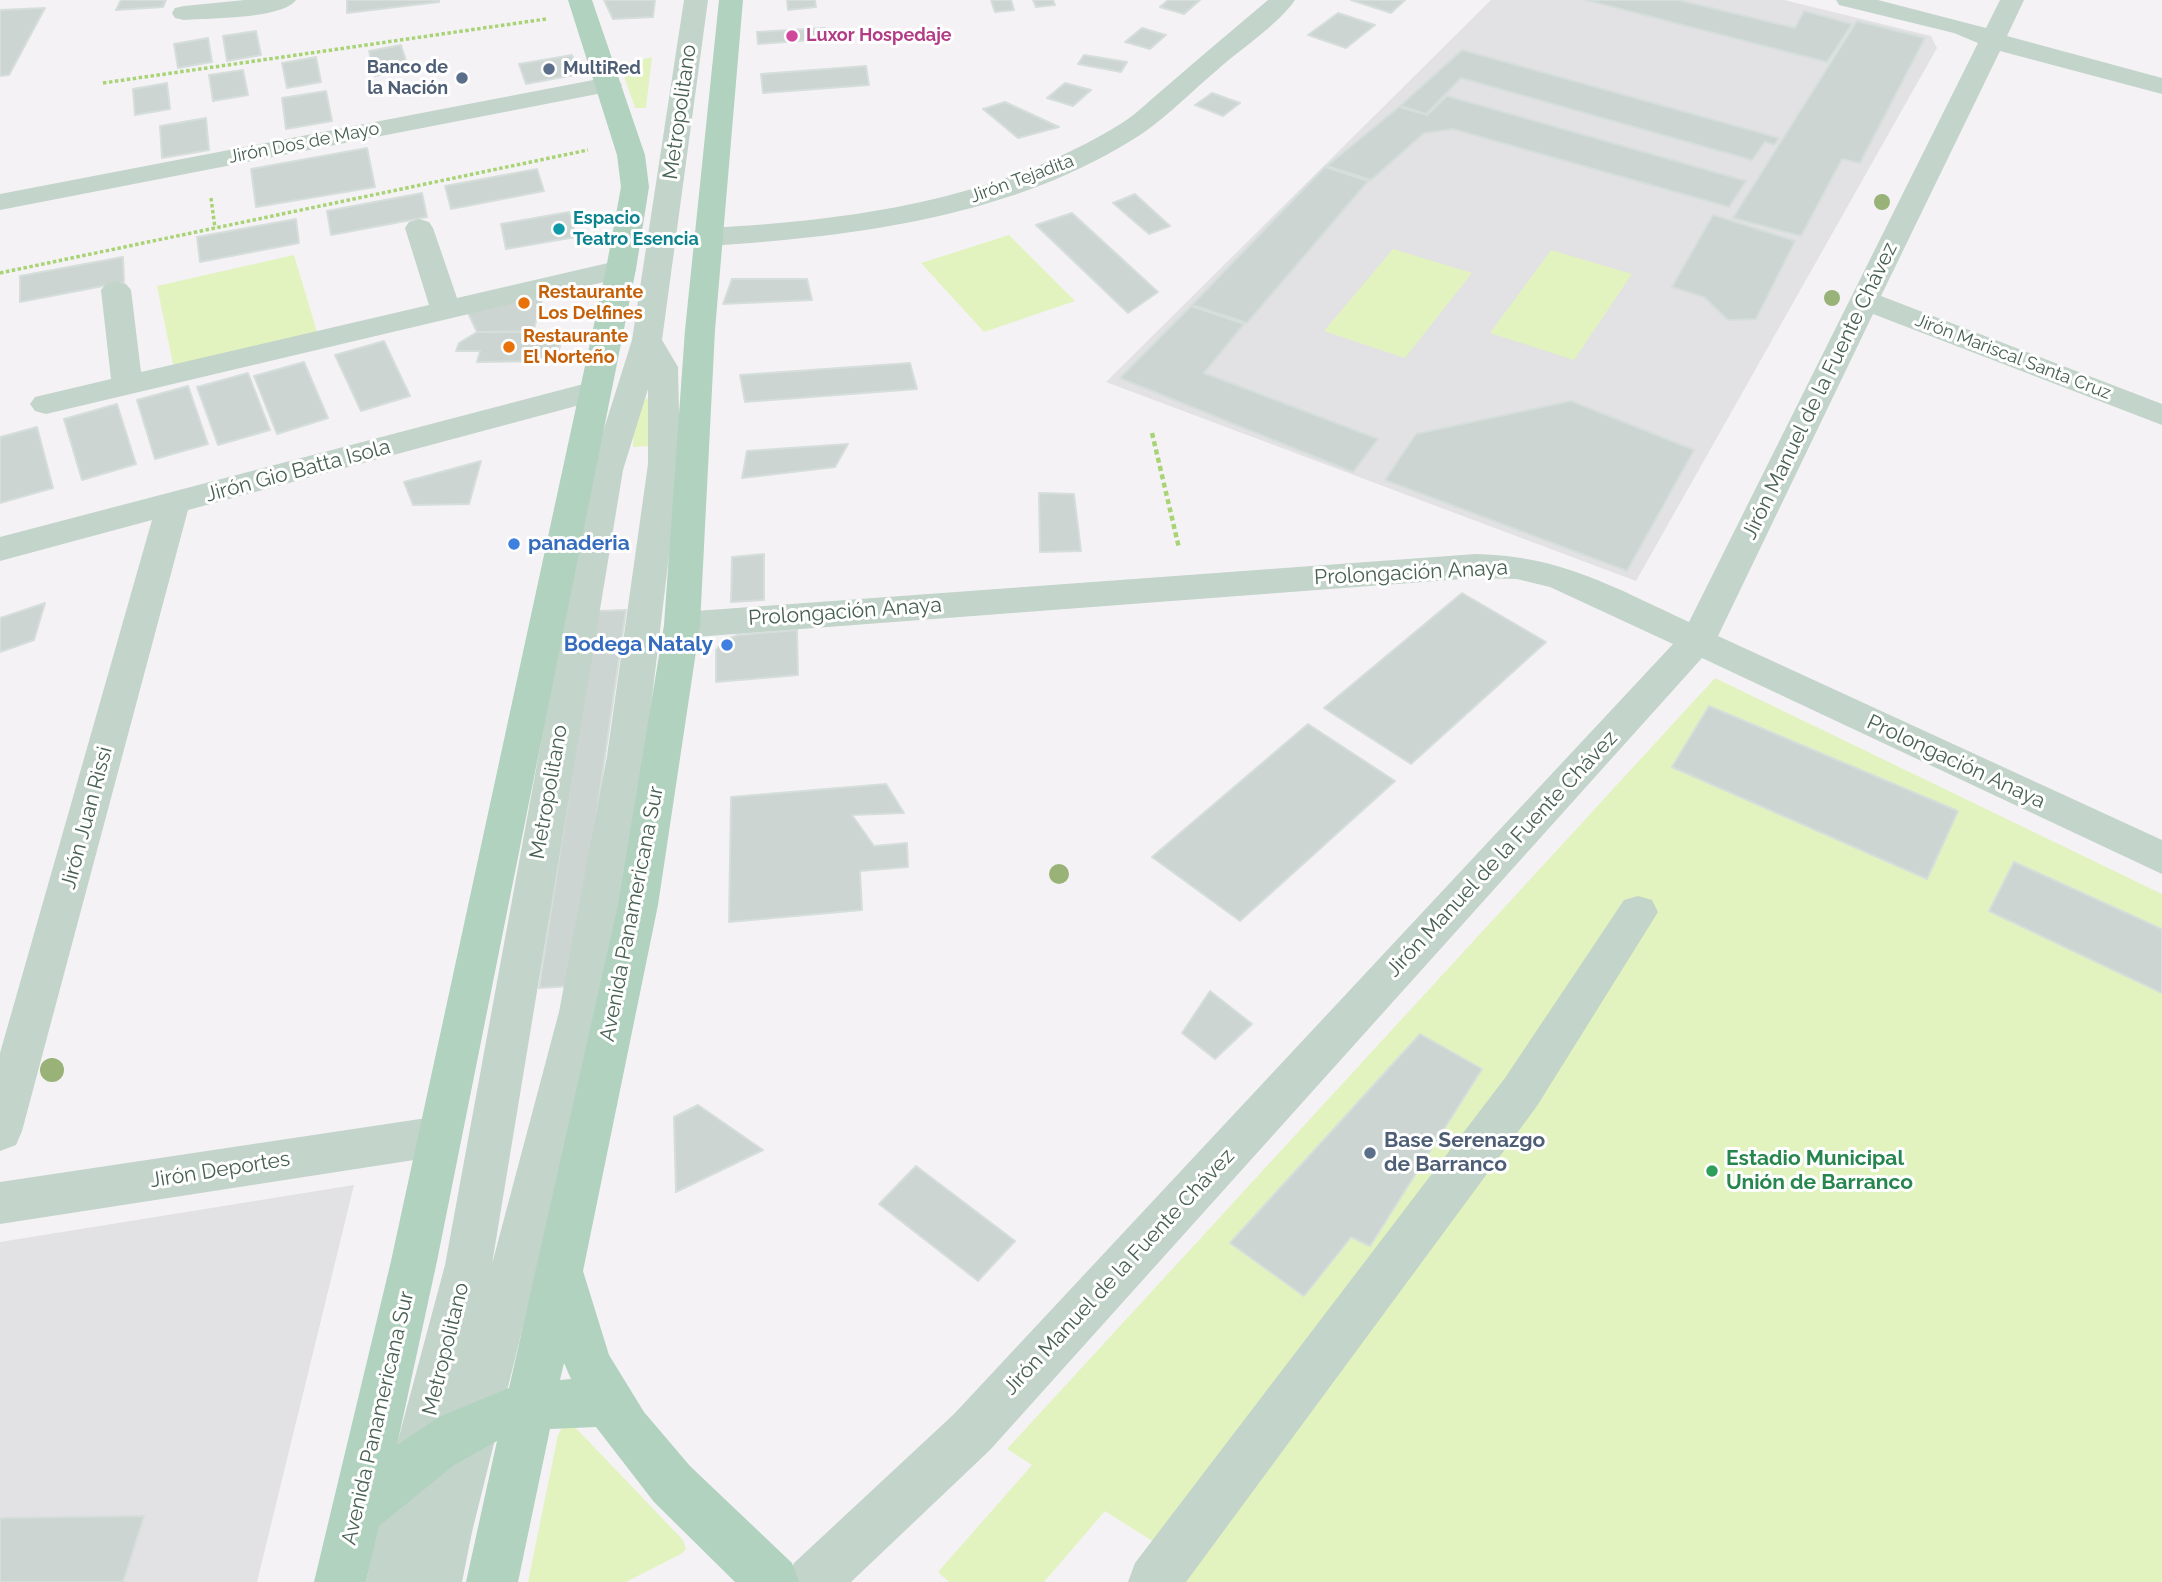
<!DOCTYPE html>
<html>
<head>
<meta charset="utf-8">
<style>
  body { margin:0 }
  canvas { display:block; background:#f4f2f5 }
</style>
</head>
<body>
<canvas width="2162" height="1582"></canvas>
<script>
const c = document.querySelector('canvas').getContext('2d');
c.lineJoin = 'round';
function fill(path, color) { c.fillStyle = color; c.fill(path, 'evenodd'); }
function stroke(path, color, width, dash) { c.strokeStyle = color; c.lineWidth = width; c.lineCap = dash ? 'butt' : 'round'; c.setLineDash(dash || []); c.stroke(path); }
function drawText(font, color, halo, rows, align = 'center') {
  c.font = font + ' Raleway,sans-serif'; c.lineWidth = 6; c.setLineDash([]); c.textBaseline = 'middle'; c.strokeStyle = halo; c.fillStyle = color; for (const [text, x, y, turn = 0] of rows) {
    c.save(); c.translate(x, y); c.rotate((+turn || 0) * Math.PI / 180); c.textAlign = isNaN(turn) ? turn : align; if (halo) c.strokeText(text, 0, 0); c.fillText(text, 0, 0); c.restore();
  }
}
fill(new Path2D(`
  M 1491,0 L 1784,0 L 1931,36 L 1937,48 L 1636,581 L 1106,382 Z
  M 354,1185 L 257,1582 L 0,1582 L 0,1242 Z`), '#e2e1e3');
fill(new Path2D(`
  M 652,57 L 646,108 L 635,108 L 620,64 Z
  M 1009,235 L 1075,301 L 984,332 L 921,263 Z
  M 1393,249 L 1472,273 L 1405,358 L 1324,331 Z
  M 1551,250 L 1632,274 L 1574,360 L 1490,333 Z
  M 294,255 L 318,335 L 174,369 L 157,286 Z
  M 653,398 L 652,446 L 633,447 L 634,400 Z
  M 1715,678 L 2162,894 L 2162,1582 L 1150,1582 L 1168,1551 L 1105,1511 L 1044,1582 L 949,1582 L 938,1572 L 1032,1465 L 1007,1449 Z
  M 574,1426 L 683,1540 L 686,1549 L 681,1554 L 626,1582 L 528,1582 L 558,1435 L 562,1428 Z`), '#e2f3c0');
const building = new Path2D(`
  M 121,0 L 166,0 L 163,7 L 116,10 Z
  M 347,0 L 439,0 L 439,2 L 347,13 Z
  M 604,0 L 655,0 L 653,17 L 613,19 Z
  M 787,0 L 815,0 L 816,7 L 788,10 Z
  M 991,0 L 1011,0 L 1014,10 L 995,12 Z
  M 1033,0 L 1053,0 L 1055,5 L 1036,7 Z
  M 1168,0 L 1200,0 L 1184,14 L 1160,7 Z
  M 1351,0 L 1405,0 L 1391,13 Z
  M 1586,0 L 1678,0 L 1795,28 L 1804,11 L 1852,24 L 1827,62 Z
  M 45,8 L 9,75 L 0,76 L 0,10 Z
  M 1338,13 L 1375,25 L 1346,48 L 1308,35 Z
  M 1857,21 L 1925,38 L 1860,163 L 1842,159 L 1801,236 L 1733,218 Z
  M 825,28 L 826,39 L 758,44 L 757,32 Z
  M 1142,28 L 1166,35 L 1150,49 L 1125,42 Z
  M 256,31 L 261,55 L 227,61 L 223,36 Z
  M 208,38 L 212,62 L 178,68 L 174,44 Z
  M 401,45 L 409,70 L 375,76 L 369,51 Z
  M 1462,50 L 1779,138 L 1774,145 L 1765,142 L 1752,160 L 1461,78 L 1426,114 L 1400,106 Z
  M 572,55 L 579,74 L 526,84 L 519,64 Z
  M 1084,55 L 1127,62 L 1121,72 L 1078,64 Z
  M 316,57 L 321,82 L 287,88 L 282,63 Z
  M 866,66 L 869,85 L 763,93 L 761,74 Z
  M 243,70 L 248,95 L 213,101 L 209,75 Z
  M 167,83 L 170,109 L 135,115 L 133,89 Z
  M 1065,83 L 1091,90 L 1073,106 L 1047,98 Z
  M 326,91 L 332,121 L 286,129 L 282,98 Z
  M 1212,93 L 1240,103 L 1223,116 L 1195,105 Z
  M 1447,96 L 1746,181 L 1729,207 L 1453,129 L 1424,133 L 1371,180 L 1327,166 L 1399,107 L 1427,115 Z
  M 1005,102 L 1059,127 L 1018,138 L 983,109 Z
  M 206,118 L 209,150 L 162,158 L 160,126 Z
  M 367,148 L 375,187 L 256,207 L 251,169 Z
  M 1325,167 L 1368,181 L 1247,323 L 1192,305 Z
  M 537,169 L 544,191 L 451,209 L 445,186 Z
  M 422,193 L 427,217 L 331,235 L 327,211 Z
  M 1135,194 L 1170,226 L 1149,234 L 1113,203 Z
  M 569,212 L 576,237 L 506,249 L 501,224 Z
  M 1072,213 L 1158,292 L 1128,313 L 1036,225 Z
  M 1713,215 L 1795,241 L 1756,319 L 1728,320 L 1704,297 L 1672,287 Z
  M 296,219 L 299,243 L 200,262 L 197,237 Z
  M 123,257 L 124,282 L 20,302 L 20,276 Z
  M 732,279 L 807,279 L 812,300 L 723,304 Z
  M 544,293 L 533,332 L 477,332 L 468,313 Z
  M 1191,306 L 1244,324 L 1204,373 L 1378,439 L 1353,472 L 1120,378 Z
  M 564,331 L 556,361 L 477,362 L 480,351 L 456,351 L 459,343 L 477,332 Z
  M 384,341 L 410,396 L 361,411 L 335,355 Z
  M 304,362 L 328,418 L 277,434 L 254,376 Z
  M 910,363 L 917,389 L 745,402 L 740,375 Z
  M 248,373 L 270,430 L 218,445 L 197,387 Z
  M 188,386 L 208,444 L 155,459 L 137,400 Z
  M 1571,401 L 1694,450 L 1627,571 L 1385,480 L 1416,434 Z
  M 117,404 L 136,464 L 82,480 L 64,419 Z
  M 37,427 L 53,488 L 0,503 L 0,437 Z
  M 848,444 L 835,467 L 742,478 L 747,451 Z
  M 481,461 L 469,504 L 413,505 L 404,482 Z
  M 1039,493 L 1074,494 L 1081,551 L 1040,552 Z
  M 764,554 L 764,600 L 731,602 L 732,557 Z
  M 1462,593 L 1546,642 L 1411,764 L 1324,708 Z
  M 45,603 L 34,640 L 0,652 L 0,618 Z
  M 626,610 L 572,986 L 539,988 L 597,611 Z
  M 797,630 L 798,675 L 716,682 L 716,650 L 724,640 L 738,635 Z
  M 1709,706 L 1958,811 L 1927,879 L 1672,767 Z
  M 1308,724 L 1395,781 L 1240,921 L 1152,857 Z
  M 886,784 L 904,813 L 852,815 L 874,846 L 907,843 L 908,867 L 860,871 L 862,910 L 729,922 L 731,797 Z
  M 2014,862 L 2162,929 L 2162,993 L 1989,911 Z
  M 1210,991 L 1252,1024 L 1215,1059 L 1182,1033 Z
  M 1420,1034 L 1482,1069 L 1370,1246 L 1351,1237 L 1304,1296 L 1230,1243 Z
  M 698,1105 L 763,1150 L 676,1192 L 674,1117 Z
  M 916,1166 L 1015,1241 L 978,1281 L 879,1204 Z
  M 144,1516 L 123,1582 L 0,1582 L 0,1518 Z`);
fill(building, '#ccd5d1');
stroke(building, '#d6dedb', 2);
stroke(new Path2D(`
  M 103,83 L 546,19
  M 211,198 L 215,228
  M 0,273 L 588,150`), '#a9d475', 3.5, [3.5, 2.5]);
stroke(new Path2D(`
  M 1152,433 L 1179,548`), '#a9d475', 4.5, [5, 3.5]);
fill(new Path2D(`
  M 245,0 L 296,0 C 283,19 208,18 184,20 L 175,18 L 172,13 L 175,8 L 184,6 Z
  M 684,0 L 708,0 L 662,340 L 678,367 L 680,464 L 645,756 L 601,1012 L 472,1532 L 462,1582 L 366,1582 L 393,1459 L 445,1265 L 591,470 L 632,340 ZM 648,389 L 648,464 L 607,756 L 559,1012 L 492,1264 L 623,470 Z
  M 1268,0 L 1295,0 C 1278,25 1239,50 1216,71 C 1192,91 1169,115 1143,133 C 1015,217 858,236 709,246 L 699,243 L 695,237 L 699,231 L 709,228 C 853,220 996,201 1122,123 C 1138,113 1152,98 1167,86 C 1200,57 1234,29 1268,0 Z
  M 1836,0 L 1878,0 L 1986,28 L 2000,0 L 2024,0 L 2007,36 L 2162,78 L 2162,94 L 2000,51 L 1881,296 L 2162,404 L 2162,425 L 1873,314 L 1718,636 L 2162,840 L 2162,874 L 1702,658 L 990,1450 L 851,1582 L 787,1582 L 794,1563 L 954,1414 L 1673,644 L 1550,587 L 1517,579 L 1476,578 L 682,638 L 669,634 L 664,625 L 669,616 L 682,612 L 1476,554 C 1562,556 1613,587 1689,622 L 1978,43 L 1954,33 L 1839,5 Z
  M 609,77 L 618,80 L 622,85 L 618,90 L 0,210 L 0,194 Z
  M 419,219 L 429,222 L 433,228 L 457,298 L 621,260 L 631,263 L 636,269 L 631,275 L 621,278 L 46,414 L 35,411 L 30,404 L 35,397 L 111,379 L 101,290 L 106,284 L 116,281 L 126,284 L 131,290 L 141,372 L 429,305 L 405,228 L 409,222 Z
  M 595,381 L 606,384 L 611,391 L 606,398 L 188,510 L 22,1131 L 16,1145 L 0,1151 L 0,1053 L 152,520 L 0,561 L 0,537 Z
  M 1638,896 L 1652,900 L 1658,912 L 1537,1106 L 1186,1582 L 1128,1582 L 1135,1563 L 1505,1078 L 1624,900 Z
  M 440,1116 L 456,1122 L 462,1136 L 456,1150 L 440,1156 L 0,1224 L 0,1182 Z`), '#c3d4ca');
fill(new Path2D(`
  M 568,0 L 592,0 L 645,155 L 649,187 L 636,269 L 437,1261 L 397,1445 L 439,1417 L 509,1388 L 618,905 L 664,625 L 685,330 L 719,0 L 743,0 L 715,330 L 700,625 L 658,905 L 583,1271 L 609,1355 L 644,1412 L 690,1466 L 792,1563 L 799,1582 L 735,1582 L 654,1502 L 596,1427 L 550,1429 L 518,1582 L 466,1582 L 497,1441 L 454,1465 L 379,1526 L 366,1582 L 314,1582 L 391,1261 L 606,269 L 621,187 L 617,155 ZM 564,1363 L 571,1379 L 560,1380 Z`), '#b1d2bf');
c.fillStyle = '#99b278';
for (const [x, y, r] of [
  [1882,202,8],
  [1832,298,8],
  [1059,874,10],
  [52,1070,12]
]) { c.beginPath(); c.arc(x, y, r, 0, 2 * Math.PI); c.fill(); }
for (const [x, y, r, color] of [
  [792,36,7,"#d1479c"],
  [549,69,7,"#5c6f8a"],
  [462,78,7,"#5c6f8a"],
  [559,229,7,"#0f9aa8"],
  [524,303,7,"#e8710a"],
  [509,347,7,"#e8710a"],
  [514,544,7,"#3f7fe0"],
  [727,645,7,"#3f7fe0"],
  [1370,1153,7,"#5c6f8a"],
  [1712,1171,7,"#2e9e5b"]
]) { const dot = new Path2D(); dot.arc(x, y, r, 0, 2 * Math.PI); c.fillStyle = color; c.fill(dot); stroke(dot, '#fff', 2.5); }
drawText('bold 18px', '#b23c85', '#fff', [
  ["Luxor Hospedaje",806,36]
], 'left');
drawText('bold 18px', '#4e5e75', '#fff', [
  ["Banco de",448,68],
  ["la Nación",448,89],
  ["MultiRed",563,69,"left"]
], 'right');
drawText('18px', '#486153', '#fff', [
  ["Jirón Dos de Mayo",304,143,-11],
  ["Jirón Tejadita",1022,179,-20],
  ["Jirón Mariscal Santa Cruz",2013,357,21]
]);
drawText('bold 18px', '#0d838f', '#fff', [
  ["Espacio",573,219],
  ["Teatro Esencia",573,240]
], 'left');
drawText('bold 18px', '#c56008', '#fff', [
  ["Restaurante",538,293],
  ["Los Delfines",538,314],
  ["Restaurante",523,337],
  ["El Norteño",523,358]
], 'left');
drawText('21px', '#486153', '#fff', [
  ["Metropolitano",680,112,-82],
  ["Jirón Manuel de la Fuente Chávez",1820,391,-64],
  ["Jirón Gio Batta Isola",298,471,-15],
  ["Prolongación Anaya",1411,573,-3],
  ["Prolongación Anaya",845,612,-4],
  ["Prolongación Anaya",1956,762,25],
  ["Metropolitano",549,792,-80],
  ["Jirón Juan Rissi",87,818,-75],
  ["Jirón Manuel de la Fuente Chávez",1502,854,-47],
  ["Avenida Panamericana Sur",632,914,-79],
  ["Jirón Deportes",220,1170,-9],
  ["Jirón Manuel de la Fuente Chávez",1119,1272,-47],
  ["Metropolitano",446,1349,-76],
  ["Avenida Panamericana Sur",378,1418,-77]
]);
drawText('bold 21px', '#366cbe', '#fff', [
  ["panaderia",528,544],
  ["Bodega Nataly",713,645,"right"]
], 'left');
drawText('bold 21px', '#4e5e75', '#fff', [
  ["Base Serenazgo",1384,1141],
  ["de Barranco",1384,1165]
], 'left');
drawText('bold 21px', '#27864d', '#fff', [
  ["Estadio Municipal",1726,1159],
  ["Unión de Barranco",1726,1183]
], 'left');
</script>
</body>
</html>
